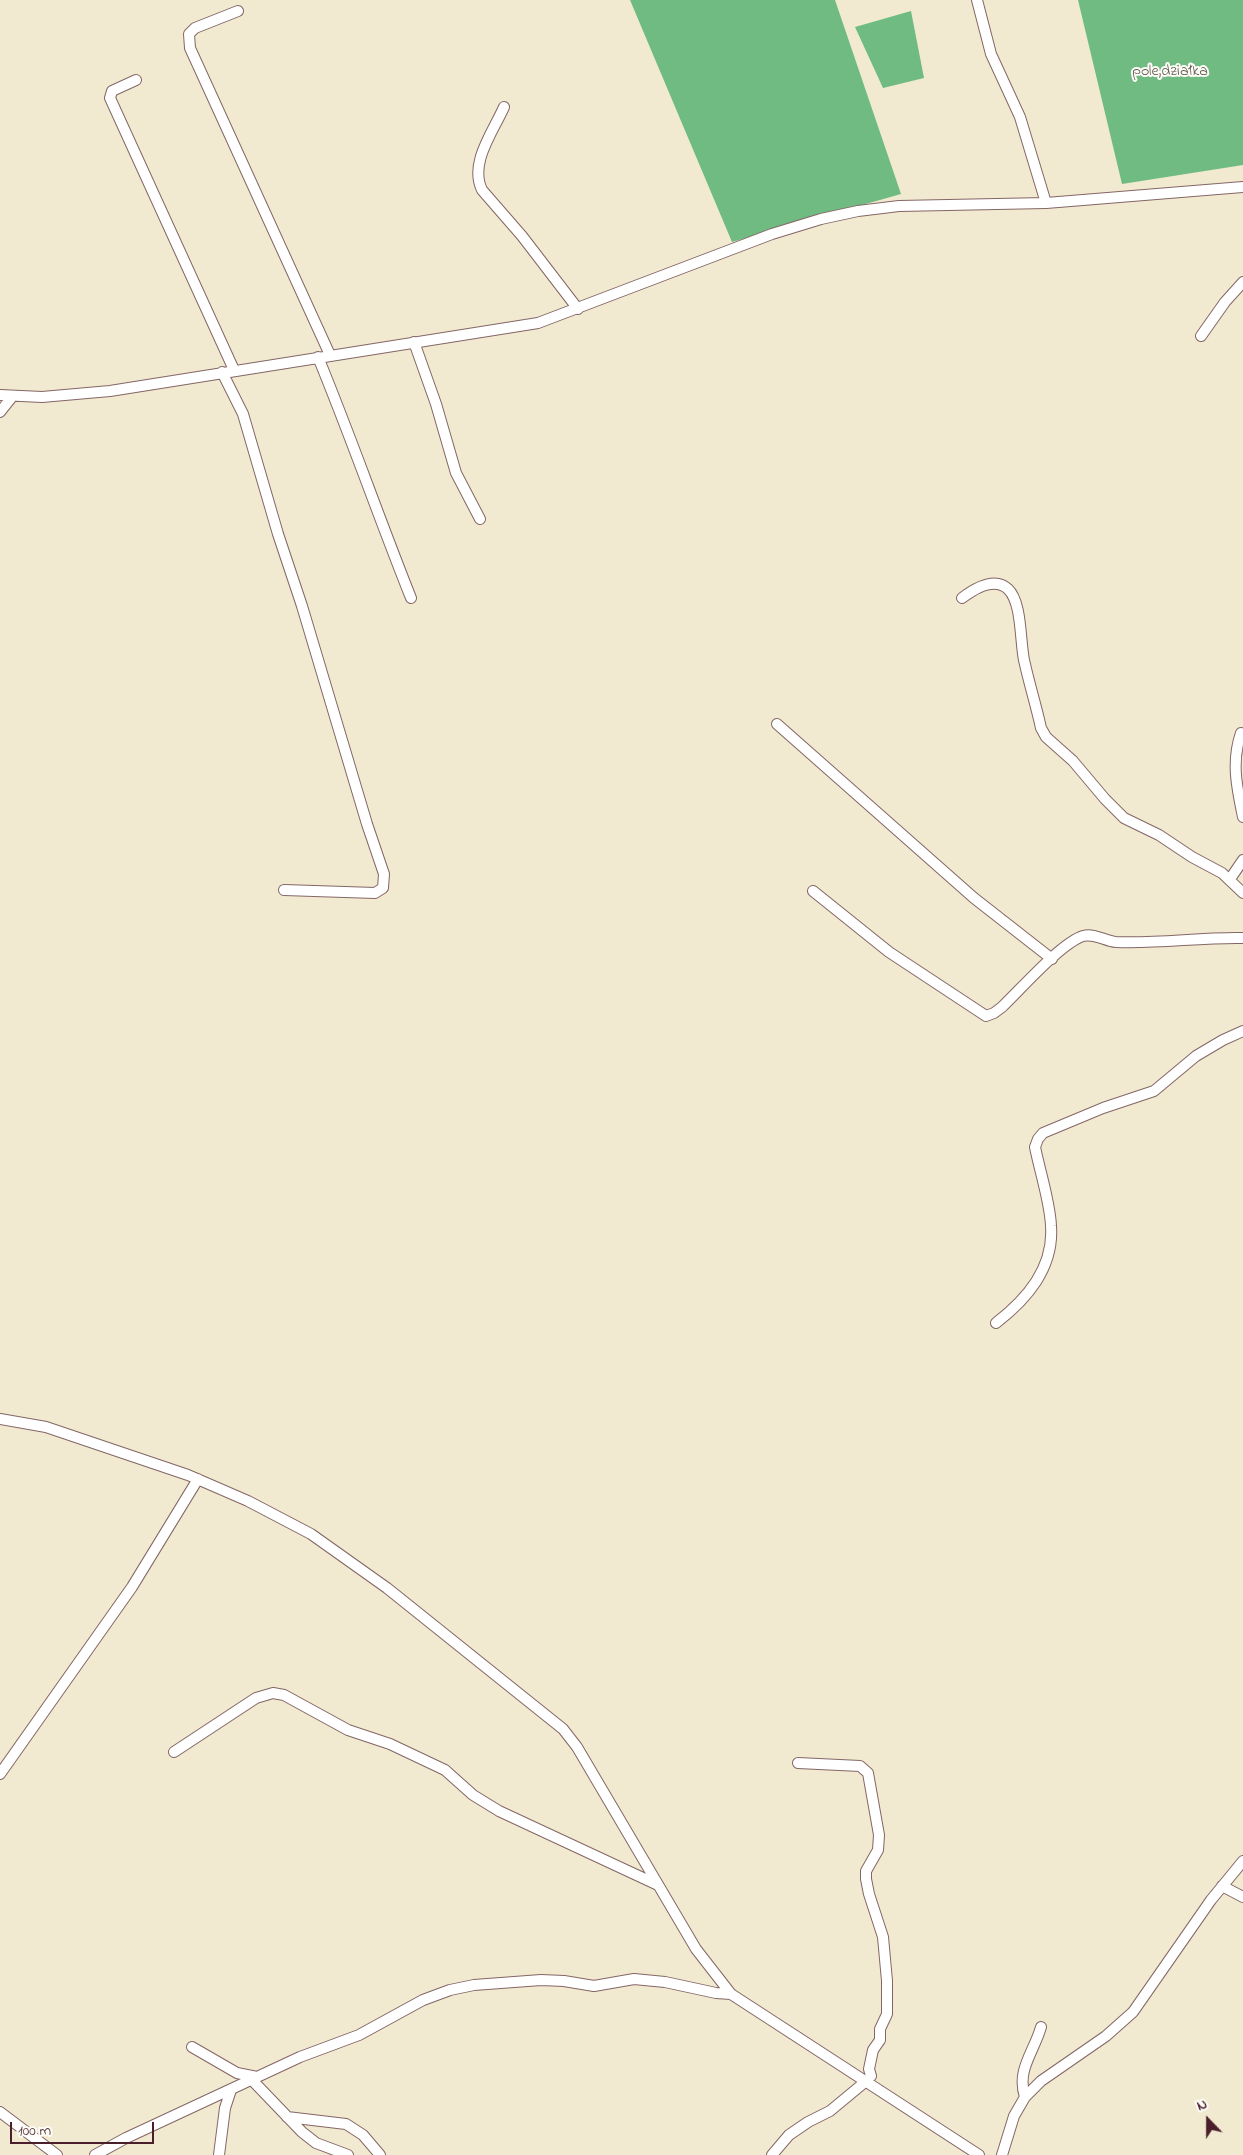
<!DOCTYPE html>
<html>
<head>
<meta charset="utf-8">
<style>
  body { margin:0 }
  #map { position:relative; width:1243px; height:2155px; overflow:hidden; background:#f1ead1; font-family:"Indie Flower",sans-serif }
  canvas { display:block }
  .north { position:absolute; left:1183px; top:2095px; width:50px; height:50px; -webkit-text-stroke:4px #fdfcf7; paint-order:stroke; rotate:338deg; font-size:14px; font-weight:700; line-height:20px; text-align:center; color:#4a1f2b }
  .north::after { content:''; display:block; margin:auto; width:18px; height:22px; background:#4a1f2b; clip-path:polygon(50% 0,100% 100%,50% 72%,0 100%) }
  .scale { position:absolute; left:10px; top:2122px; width:144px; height:22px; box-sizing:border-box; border:2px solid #4a1f2b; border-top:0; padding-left:6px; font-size:15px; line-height:18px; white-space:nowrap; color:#4a1f2b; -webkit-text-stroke:4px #fdfcf7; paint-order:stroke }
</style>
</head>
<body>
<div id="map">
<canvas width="1243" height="2155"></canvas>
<div class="north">N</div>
<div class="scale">100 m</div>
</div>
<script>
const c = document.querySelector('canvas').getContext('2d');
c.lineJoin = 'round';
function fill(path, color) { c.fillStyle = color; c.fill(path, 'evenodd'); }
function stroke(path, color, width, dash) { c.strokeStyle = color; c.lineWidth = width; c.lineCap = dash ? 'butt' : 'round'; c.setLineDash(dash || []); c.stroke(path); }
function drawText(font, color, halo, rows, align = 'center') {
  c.font = font + ' "Indie Flower",sans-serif'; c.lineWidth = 4; c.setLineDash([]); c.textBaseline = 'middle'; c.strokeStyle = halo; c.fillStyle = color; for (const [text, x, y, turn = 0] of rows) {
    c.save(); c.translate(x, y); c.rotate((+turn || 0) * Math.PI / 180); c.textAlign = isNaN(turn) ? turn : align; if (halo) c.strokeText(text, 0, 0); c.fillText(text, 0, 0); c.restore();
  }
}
fill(new Path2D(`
  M 630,0 L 835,0 L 901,194 L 732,242 Z
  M 1078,0 L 1243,0 L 1243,165 L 1122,184 Z
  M 911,11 L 924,78 L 883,88 L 855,27 Z`), '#6fbb82');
const minor = new Path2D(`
  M 977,0 L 991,54 L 1020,117 L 1046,203
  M 238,11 L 195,28 L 189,34 L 190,48 L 330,355
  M 136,80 L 112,91 L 110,98 L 234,370
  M 504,107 C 493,132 469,163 482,190 L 522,236 L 578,309
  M 1201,336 L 1225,302 L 1243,282
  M 414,342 L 436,404 L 456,473 L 480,519
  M 318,357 C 351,437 379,518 411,598
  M 222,372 L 243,414 L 278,534 L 302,606 L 367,824 L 384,874 L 383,888 L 375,893 L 284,890
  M 0,395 L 42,397 L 110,391 L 538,323 L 772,234 L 821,219 L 858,211 L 899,206 L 1046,203 L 1243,187
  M 0,412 L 12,397
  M 962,598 C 974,589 994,576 1008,589 C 1022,602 1020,641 1024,660 C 1029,683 1036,705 1041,728 L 1046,737 L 1073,761 L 1105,799 L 1124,818 L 1159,835 L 1192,857 L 1222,873 L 1243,893
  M 777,724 L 974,898 L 1052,959
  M 1241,733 C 1231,762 1237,788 1243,817
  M 1230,879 L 1243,860
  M 813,891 L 889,952 L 986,1016 L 994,1013 L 1002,1007 C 1020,990 1061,943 1083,936 C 1095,933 1105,941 1116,942 C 1158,944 1201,937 1243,938
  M 996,1323 C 1027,1299 1054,1268 1051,1226 C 1050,1202 1040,1172 1035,1147 L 1038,1139 L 1043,1133 L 1103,1108 L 1154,1091 L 1196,1056 L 1223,1040 L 1243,1031
  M 0,1419 L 46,1427 L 188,1475 L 248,1501 L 311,1534 L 387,1588 L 563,1729 L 577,1747 L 696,1949 L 731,1994 L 979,2155
  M 174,1752 L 256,1698 L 273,1693 L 284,1695 L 348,1730 L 390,1744 L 445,1770 L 473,1795 L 499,1811 L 658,1885
  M 798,1763 L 860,1766 L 868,1773 L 879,1835 L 878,1850 L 866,1871 L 866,1879 L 869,1894 L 883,1937 L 887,1981 L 887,2014 L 880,2029 L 880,2040 L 873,2050 L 869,2069 L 871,2076
  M 0,1774 L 132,1587 L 198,1479
  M 1222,1886 L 1243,1897
  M 192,2047 L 237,2073 L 257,2077
  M 252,2080 L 302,2132 L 316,2143 L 348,2155
  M 1025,2097 C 1016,2070 1034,2052 1041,2027
  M 0,2112 L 57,2155
  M 287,2117 L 346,2124 L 363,2135 L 380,2155
  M 95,2155 L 126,2138 L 300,2057 L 359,2035 L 423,2000 L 450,1990 L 474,1985 L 541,1980 L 564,1981 L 594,1986 L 634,1979 L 665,1982 L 716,1993 L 731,1994
  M 219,2155 L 225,2108 L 231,2090
  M 772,2155 L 789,2135 L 808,2122 L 830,2111 L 865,2082
  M 1002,2155 L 1014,2116 L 1025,2097 L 1041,2081 L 1106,2036 L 1133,2012 L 1211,1900 L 1243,1861`);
stroke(minor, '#846665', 12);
stroke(minor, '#fff', 10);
drawText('16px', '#5d574c', '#fdfcf7', [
  ["pole,działka",1170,72]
]);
</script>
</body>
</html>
